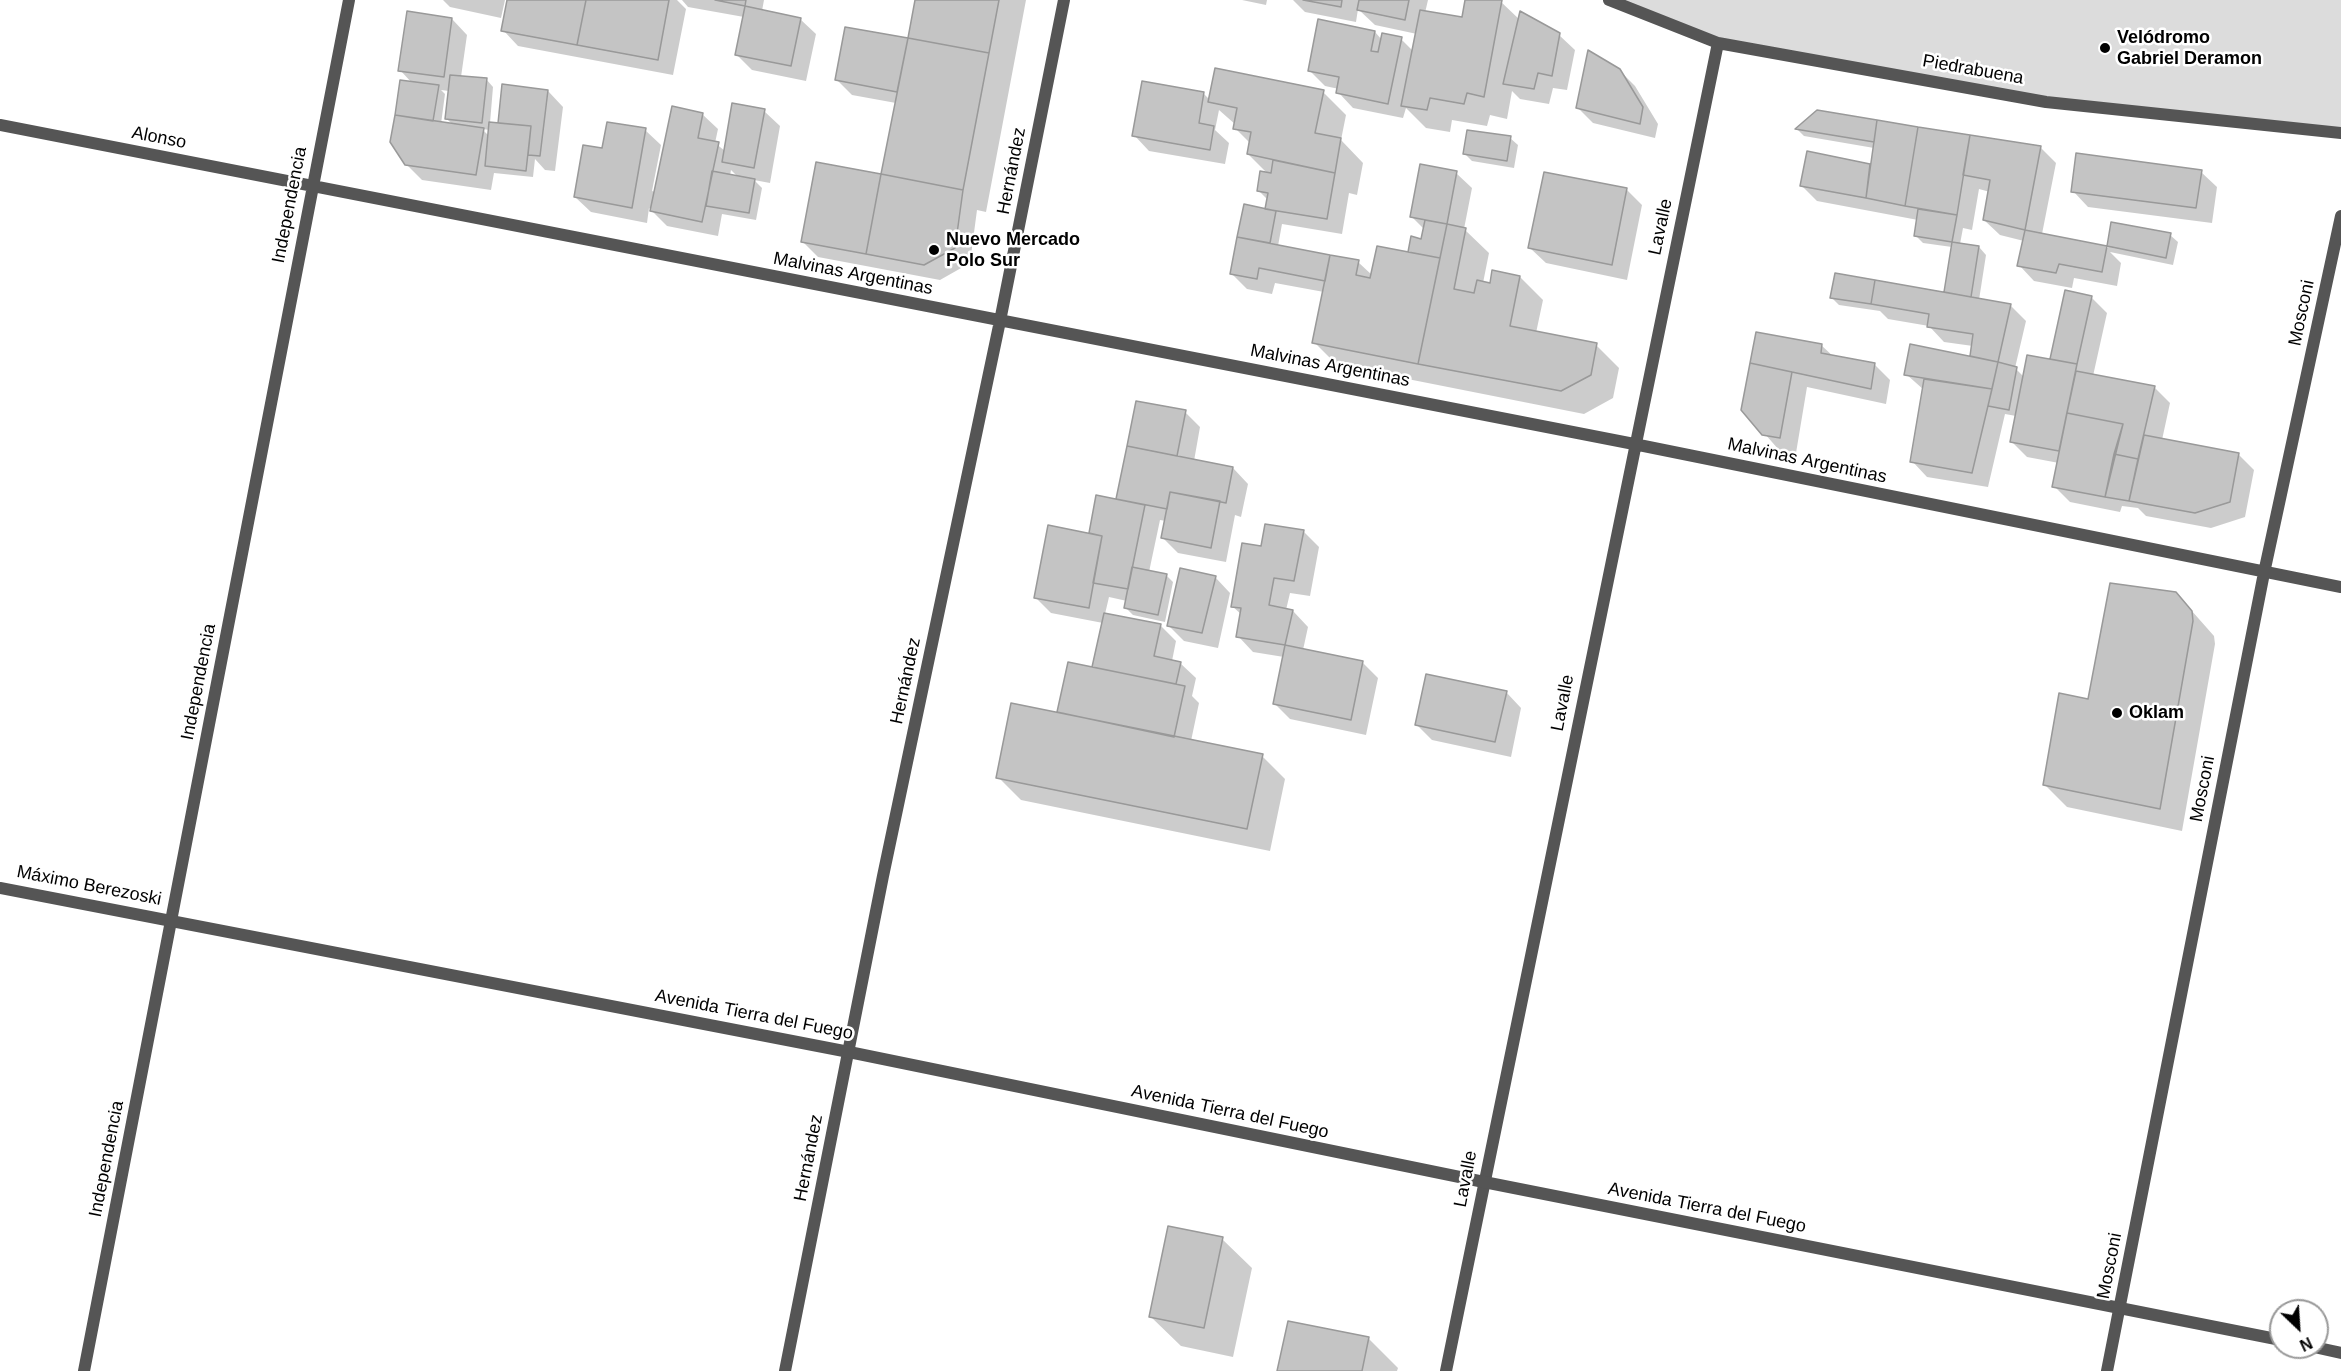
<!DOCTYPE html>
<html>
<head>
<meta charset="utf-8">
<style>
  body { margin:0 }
  #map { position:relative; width:2341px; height:1371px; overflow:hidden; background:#fff; font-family:Arial,sans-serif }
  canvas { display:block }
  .north { position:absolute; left:2269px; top:1299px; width:60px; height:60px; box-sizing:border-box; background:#fff; border:2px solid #999; border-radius:50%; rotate:155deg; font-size:16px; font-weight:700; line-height:24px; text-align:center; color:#000 }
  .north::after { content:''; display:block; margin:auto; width:21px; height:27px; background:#000; clip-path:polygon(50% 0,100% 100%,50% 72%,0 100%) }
</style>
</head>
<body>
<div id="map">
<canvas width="2341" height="1371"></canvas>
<div class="north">N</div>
</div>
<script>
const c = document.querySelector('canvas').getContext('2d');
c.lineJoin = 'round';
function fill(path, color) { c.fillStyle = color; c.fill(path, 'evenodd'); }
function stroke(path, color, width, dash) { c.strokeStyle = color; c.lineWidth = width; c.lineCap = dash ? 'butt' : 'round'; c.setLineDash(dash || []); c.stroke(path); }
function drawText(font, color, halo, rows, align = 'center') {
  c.font = font + ' Arial,sans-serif'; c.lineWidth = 5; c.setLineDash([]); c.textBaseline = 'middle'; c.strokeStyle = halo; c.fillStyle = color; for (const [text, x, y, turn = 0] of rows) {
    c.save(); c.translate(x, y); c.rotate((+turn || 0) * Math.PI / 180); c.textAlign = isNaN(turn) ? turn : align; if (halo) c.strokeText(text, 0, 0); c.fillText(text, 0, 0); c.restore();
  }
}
fill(new Path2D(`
  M 1609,0 L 2341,0 L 2341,133 L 2046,102 L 1718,43 Z`), '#dcdcdc');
fill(new Path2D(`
  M 443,0 L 505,0 L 501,18 L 450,7 Z
  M 509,0 L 677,0 L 686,9 L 673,75 L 518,46 L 503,30 Z
  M 682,0 L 764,0 L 762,11 L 800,19 L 816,34 L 806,81 L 752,70 L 737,55 L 744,17 L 688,7 Z
  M 916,0 L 1026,0 L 986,212 L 977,210 L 970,263 L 940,280 L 818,257 L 802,241 L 886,177 L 896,103 L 852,95 L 836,79 L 846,28 L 909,40 Z
  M 1242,0 L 1267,0 L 1266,5 Z
  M 1293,0 L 1428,0 L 1425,13 L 1463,19 L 1467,0 L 1499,0 L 1520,20 L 1559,35 L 1575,50 L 1567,90 L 1553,88 L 1549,104 L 1520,99 L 1512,91 L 1507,119 L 1490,115 L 1487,126 L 1452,120 L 1450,132 L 1426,128 L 1406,108 L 1403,118 L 1353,108 L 1338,92 L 1339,89 L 1325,86 L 1309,70 L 1375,32 L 1382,40 L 1401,39 L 1413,51 L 1417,34 L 1375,25 L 1358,9 L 1356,22 L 1305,12 Z
  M 452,19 L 467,35 L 461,77 L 486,79 L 493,87 L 490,123 L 502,125 L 548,91 L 563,107 L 555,171 L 545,170 L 535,159 L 533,177 L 494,173 L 491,190 L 422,180 L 406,164 L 412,83 L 400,70 ZM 441,90 L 449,91 L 447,119 L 454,126 L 441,124 L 445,94 ZM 482,129 L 490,130 L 489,136 Z
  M 1619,70 L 1635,86 L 1658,124 L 1655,138 L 1593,123 L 1577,107 Z
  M 1323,92 L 1346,115 L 1341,140 L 1363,163 L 1357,195 L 1349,193 L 1342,234 L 1282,224 L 1278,246 L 1358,262 L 1372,275 L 1412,255 L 1423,241 L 1425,230 L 1411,216 L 1456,173 L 1472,188 L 1464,229 L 1489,253 L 1483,283 L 1491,284 L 1493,272 L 1520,277 L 1543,300 L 1536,333 L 1596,345 L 1619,368 L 1613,398 L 1584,414 L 1337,365 L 1314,342 L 1324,292 L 1275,283 L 1272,294 L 1247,289 L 1232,274 L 1245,206 L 1270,211 L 1268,200 L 1258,190 L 1268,174 L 1248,154 L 1250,143 L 1235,128 L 1236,125 L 1219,110 L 1215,130 L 1229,143 L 1225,164 L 1149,151 L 1134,135 L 1204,94 L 1210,100 Z
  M 764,111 L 780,126 L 770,183 L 754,180 L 762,188 L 756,220 L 722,214 L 718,236 L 667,226 L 649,208 L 647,223 L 591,212 L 575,197 L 603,150 L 645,130 L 661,145 L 652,191 L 655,192 L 702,114 L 718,129 L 715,143 L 725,151 ZM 731,170 L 739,178 L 730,176 Z
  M 1797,129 L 2040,147 L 2056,163 L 2042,234 L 2108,248 L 2113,223 L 2170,235 L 2178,242 L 2173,265 L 2110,252 L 2121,263 L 2117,286 L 2074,278 L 2072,288 L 2034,281 L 2019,265 L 2024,241 L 2000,235 L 1984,220 L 1990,192 L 1979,189 L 1972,230 L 1963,228 L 1960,244 L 1979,247 L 1986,255 L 1979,300 L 2010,305 L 2026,321 L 2015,368 L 2024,377 L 2051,360 L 2066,292 L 2092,298 L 2107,313 L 2093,376 L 2154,387 L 2170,403 L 2162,440 L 2238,454 L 2254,470 L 2245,517 L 2211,528 L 2146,516 L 2138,508 L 2122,506 L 2120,512 L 2070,502 L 2054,486 L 2059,463 L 2027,457 L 2011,441 L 2016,416 L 2005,414 L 1988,487 L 1927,477 L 1912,461 L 1924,390 L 1906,374 L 1971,357 L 1973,346 L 1944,342 L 1929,326 L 1888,319 L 1880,311 L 1839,305 L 1832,298 L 1945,294 L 1952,247 L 1923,243 L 1915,235 L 1918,220 L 1817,201 L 1802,186 L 1808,153 L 1871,165 L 1874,148 L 1804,136 Z
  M 1510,138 L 1518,145 L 1514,168 L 1472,161 L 1465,154 Z
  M 2201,172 L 2217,187 L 2212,223 L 2088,207 L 2073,191 Z
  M 1627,190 L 1642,205 L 1627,280 L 1546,263 L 1530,248 Z
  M 1821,345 L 1834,357 L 1874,364 L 1890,380 L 1886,404 L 1807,387 L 1796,453 L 1779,450 L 1743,409 Z
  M 1137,403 L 1185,412 L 1200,427 L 1194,461 L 1233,468 L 1248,484 L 1241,517 L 1235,515 L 1226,562 L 1178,553 L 1163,538 L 1166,521 L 1160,520 L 1149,572 L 1166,575 L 1173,582 L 1165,622 L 1133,615 L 1126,608 L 1127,601 L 1109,597 L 1105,614 L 1161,626 L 1176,641 L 1172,661 L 1180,663 L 1196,678 L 1192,696 L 1199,703 L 1191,741 L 1262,756 L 1285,779 L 1270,851 L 1021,800 L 998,777 L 1062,715 L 1058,711 L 1094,669 L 1103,623 L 1051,613 L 1035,597 L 1090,535 L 1097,497 L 1117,501 Z
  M 1303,531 L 1319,547 L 1310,596 L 1290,593 L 1286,610 L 1293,611 L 1308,627 L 1303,650 L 1363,663 L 1378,678 L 1366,735 L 1290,719 L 1274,703 L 1284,657 L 1253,652 L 1238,636 L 1242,615 L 1232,606 L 1262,548 Z
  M 1215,577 L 1230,593 L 1218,648 L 1184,641 L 1168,625 Z
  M 2176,593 L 2214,636 L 2215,644 L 2182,831 L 2067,807 L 2044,784 L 2090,701 Z
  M 1506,692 L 1521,708 L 1511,757 L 1432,740 L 1417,725 Z
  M 1222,1239 L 1252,1268 L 1233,1357 L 1181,1346 L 1151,1317 Z
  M 1369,1339 L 1398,1368 L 1397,1371 L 1279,1371 Z`), '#0003');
const building = new Path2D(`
  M 507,0 L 586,0 L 577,45 L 501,31 Z
  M 586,0 L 669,0 L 658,60 L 577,45 Z
  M 715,0 L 746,0 L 745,6 Z
  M 915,0 L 999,0 L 989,53 L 908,38 Z
  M 1303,0 L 1342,0 L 1341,7 Z
  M 1359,0 L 1409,0 L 1405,20 L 1357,10 Z
  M 1465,0 L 1502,0 L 1484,97 L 1467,93 L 1464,104 L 1430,98 L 1427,110 L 1401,106 L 1420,10 L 1462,17 Z
  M 745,6 L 801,18 L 791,66 L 735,55 Z
  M 407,11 L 452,18 L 444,77 L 398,71 Z
  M 1520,11 L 1560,33 L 1552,76 L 1538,73 L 1534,89 L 1503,84 Z
  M 1318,19 L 1375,31 L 1371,51 L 1378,52 L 1382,33 L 1402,37 L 1388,104 L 1336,93 L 1339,77 L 1308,71 Z
  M 845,27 L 908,38 L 897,92 L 835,80 Z
  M 908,38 L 989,53 L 963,190 L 881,174 Z
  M 1588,50 L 1620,69 L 1643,107 L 1640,124 L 1576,108 Z
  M 1215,68 L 1324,90 L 1315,133 L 1341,138 L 1335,173 L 1247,154 L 1251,132 L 1233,129 L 1237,108 L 1208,102 Z
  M 450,75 L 487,78 L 482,123 L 445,119 Z
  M 400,80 L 439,85 L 433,121 L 395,115 Z
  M 1142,81 L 1204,92 L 1199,123 L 1214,126 L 1210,150 L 1132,136 Z
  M 502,84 L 548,90 L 540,156 L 528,155 L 531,126 L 498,123 Z
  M 732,103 L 765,109 L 754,168 L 722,162 Z
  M 672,106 L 703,113 L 698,138 L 719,142 L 702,222 L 650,211 Z
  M 1817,110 L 1877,120 L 1874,142 L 1795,129 Z
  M 395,115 L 484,128 L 476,175 L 405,165 L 390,142 Z
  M 1877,120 L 1918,127 L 1905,206 L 1866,198 Z
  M 489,122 L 531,126 L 526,171 L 485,166 Z
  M 607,122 L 646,128 L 632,208 L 574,197 L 583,145 L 602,148 Z
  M 1918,127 L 1970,135 L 1957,215 L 1905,206 Z
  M 1467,130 L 1511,136 L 1507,161 L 1463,154 Z
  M 1970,135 L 2041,146 L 2025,230 L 1983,220 L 1990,180 L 1963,175 Z
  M 1807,151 L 1870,164 L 1866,198 L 1800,186 Z
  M 2076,153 L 2202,170 L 2196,208 L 2071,192 Z
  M 1273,160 L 1335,173 L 1327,219 L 1265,209 L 1268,193 L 1257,191 L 1260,171 L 1271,173 Z
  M 816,162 L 881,174 L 866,254 L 801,242 Z
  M 1420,164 L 1457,171 L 1447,224 L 1410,217 Z
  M 712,171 L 755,179 L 749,213 L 706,206 Z
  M 1544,172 L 1627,188 L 1612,265 L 1528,248 Z
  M 881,174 L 963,190 L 955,248 L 924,265 L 866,254 Z
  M 1244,204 L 1276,211 L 1270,243 L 1237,237 Z
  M 1918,209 L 1957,215 L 1952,242 L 1914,236 Z
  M 1425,220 L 1447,224 L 1440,258 L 1408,252 L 1411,236 L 1421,239 Z
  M 2111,222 L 2171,233 L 2166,258 L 2107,246 Z
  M 1447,224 L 1466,228 L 1454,289 L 1474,293 L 1477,280 L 1490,283 L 1492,270 L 1520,276 L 1510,326 L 1597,343 L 1591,375 L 1561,391 L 1418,364 Z
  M 2025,230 L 2107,246 L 2102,272 L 2059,264 L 2056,273 L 2017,266 Z
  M 1237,237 L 1330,255 L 1325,281 L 1259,268 L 1257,279 L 1230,274 Z
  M 1952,242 L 1979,246 L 1971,297 L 1944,292 Z
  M 1377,246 L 1440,258 L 1418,364 L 1312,343 L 1330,255 L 1359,260 L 1356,275 L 1370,278 Z
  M 1835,273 L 1875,280 L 1871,304 L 1830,298 Z
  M 1875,280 L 2011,304 L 1998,362 L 1970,356 L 1973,334 L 1927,327 L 1929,314 L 1871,304 Z
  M 2065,290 L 2092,296 L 2077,364 L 2050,359 Z
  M 1756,332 L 1822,344 L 1821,353 L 1875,363 L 1871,389 L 1750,363 Z
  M 1910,344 L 1998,362 L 1992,389 L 1904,375 Z
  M 2027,355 L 2077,364 L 2059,451 L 2010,442 Z
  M 1998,362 L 2017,367 L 2009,410 L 1988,406 Z
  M 1750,363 L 1792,372 L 1780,438 L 1762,435 L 1741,410 Z
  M 2076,371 L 2155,386 L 2138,459 L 2114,454 L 2123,424 L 2067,413 Z
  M 1924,379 L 1992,389 L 1972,473 L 1910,462 Z
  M 1136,401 L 1186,410 L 1177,456 L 1127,446 Z
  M 2067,413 L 2123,424 L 2105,497 L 2052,487 Z
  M 2144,435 L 2239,453 L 2230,502 L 2195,513 L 2129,501 Z
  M 1127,446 L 1233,467 L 1226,503 L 1170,492 L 1167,509 L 1116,499 Z
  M 2114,454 L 2138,459 L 2129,501 L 2105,497 Z
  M 1170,492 L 1220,501 L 1211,548 L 1161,538 Z
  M 1096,495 L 1145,505 L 1128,589 L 1093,583 L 1102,536 L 1089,533 Z
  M 1265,524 L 1304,530 L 1294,581 L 1274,578 L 1269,605 L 1293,610 L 1285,645 L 1236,637 L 1241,608 L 1231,607 L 1242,543 L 1261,546 Z
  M 1048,525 L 1102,536 L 1089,608 L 1034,598 Z
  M 1132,567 L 1167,574 L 1158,615 L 1124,608 Z
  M 1180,568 L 1216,576 L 1202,633 L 1167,626 Z
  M 2110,583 L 2176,592 L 2192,611 L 2193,621 L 2160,809 L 2043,785 L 2059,693 L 2088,699 Z
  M 1104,613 L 1161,624 L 1154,656 L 1181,662 L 1176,684 L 1092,667 Z
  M 1285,645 L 1363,661 L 1351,720 L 1273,704 Z
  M 1068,662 L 1185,686 L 1174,737 L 1057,712 Z
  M 1426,674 L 1507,691 L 1495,742 L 1415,725 Z
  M 1011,703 L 1263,754 L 1247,829 L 996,778 Z
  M 1168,1226 L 1223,1237 L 1204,1328 L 1149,1317 Z
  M 1288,1321 L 1369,1337 L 1362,1371 L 1277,1371 Z`);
fill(building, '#c4c4c4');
stroke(building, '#999', 1.5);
stroke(new Path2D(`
  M 1609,0 L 1718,43 L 2046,102 L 2341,133
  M 0,125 L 1634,444 L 2341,587
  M 84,1371 L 349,0
  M 785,1371 L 883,876 L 1000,321 L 1064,0
  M 1446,1371 L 1718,43
  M 2107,1371 L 2264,573 L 2341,216`), '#555', 12);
stroke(new Path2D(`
  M 0,888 L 849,1052 L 1484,1182 L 2281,1340
  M 2314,1347 L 2341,1353`), '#555', 12);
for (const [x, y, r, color] of [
  [2105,48,6,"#000"],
  [934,250,6,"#000"],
  [2117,713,6,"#000"]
]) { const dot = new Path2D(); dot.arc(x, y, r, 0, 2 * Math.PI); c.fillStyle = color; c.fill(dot); stroke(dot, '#fff', 2); }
drawText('bold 18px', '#000', '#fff', [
  ["Velódromo",2117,38],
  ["Gabriel Deramon",2117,59],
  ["Nuevo Mercado",946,240],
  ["Polo Sur",946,261],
  ["Oklam",2129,713]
], 'left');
drawText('18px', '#000', '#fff', [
  ["Piedrabuena",1973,70,10],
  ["Alonso",159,138,11],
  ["Hernández",1012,171,-79],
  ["Independencia",290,205,-79],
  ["Lavalle",1661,227,-78],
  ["Malvinas Argentinas",853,274,11],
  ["Mosconi",2302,313,-78],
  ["Malvinas Argentinas",1330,366,11],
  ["Malvinas Argentinas",1807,461,12],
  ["Hernández",906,681,-78],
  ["Independencia",199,682,-79],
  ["Lavalle",1563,703,-79],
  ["Mosconi",2203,789,-79],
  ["Máximo Berezoski",89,886,11],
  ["Avenida Tierra del Fuego",754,1015,11],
  ["Avenida Tierra del Fuego",1230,1112,12],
  ["Hernández",809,1158,-79],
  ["Independencia",107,1159,-79],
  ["Lavalle",1466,1179,-79],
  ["Avenida Tierra del Fuego",1707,1208,11],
  ["Mosconi",2110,1266,-79]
]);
</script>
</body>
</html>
